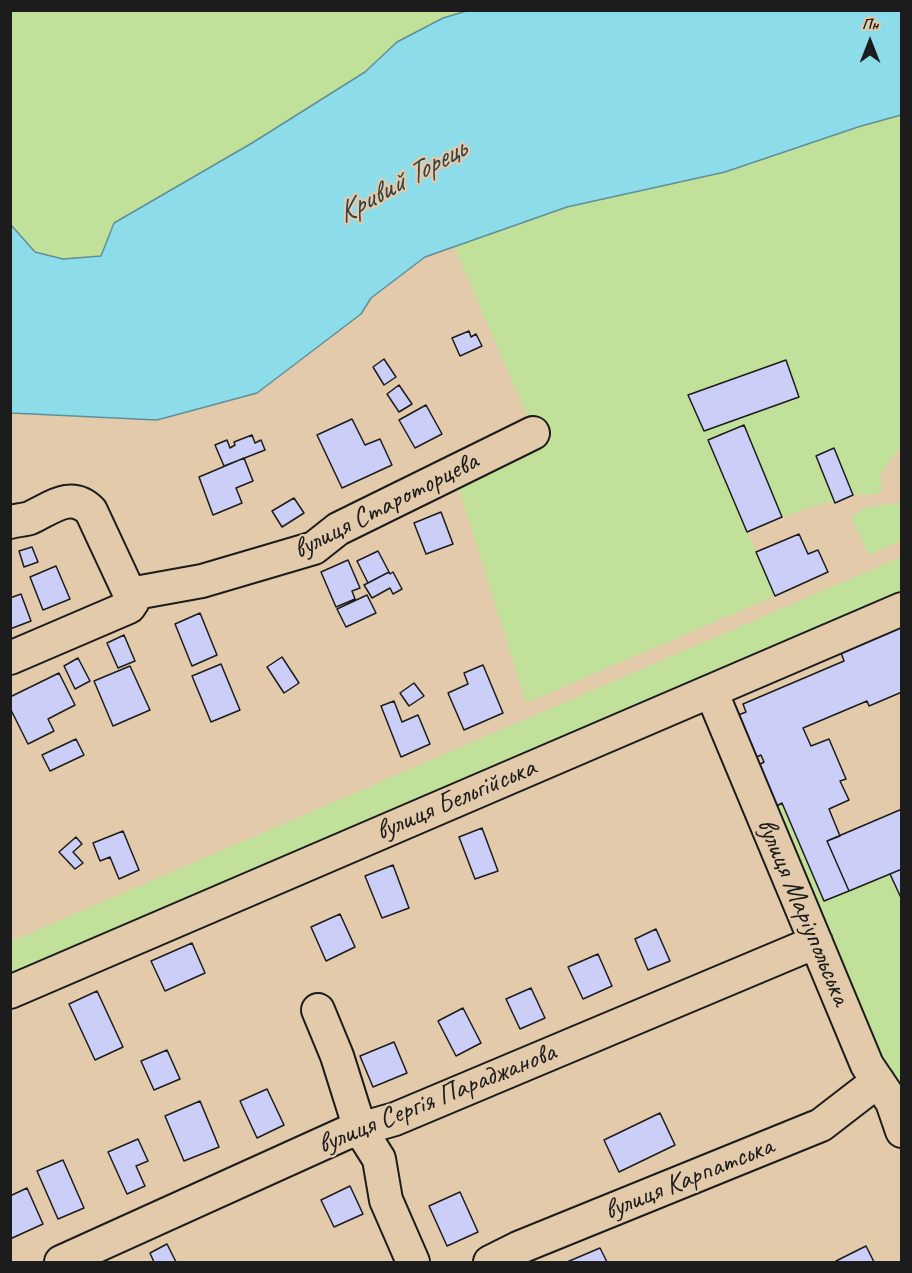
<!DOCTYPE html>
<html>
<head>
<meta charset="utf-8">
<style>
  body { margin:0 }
  #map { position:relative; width:912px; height:1273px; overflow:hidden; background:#e3caab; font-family:Caveat,sans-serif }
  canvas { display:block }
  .frame { position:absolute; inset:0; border:12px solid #1c1c1c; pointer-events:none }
  .north { position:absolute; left:840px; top:12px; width:60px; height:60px; -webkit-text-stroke:4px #e3caab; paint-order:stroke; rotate:0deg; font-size:16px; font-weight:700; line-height:24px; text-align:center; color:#1c1c1c }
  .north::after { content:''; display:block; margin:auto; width:21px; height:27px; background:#1c1c1c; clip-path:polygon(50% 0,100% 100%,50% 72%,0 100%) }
</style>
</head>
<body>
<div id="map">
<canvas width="912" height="1273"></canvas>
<div class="frame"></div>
<div class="north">Пн</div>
</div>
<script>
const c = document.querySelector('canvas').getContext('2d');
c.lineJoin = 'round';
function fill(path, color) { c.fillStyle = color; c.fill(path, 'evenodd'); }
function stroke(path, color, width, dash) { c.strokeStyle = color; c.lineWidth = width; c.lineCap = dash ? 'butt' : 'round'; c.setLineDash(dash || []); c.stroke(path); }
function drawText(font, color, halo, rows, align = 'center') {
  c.font = font + ' Caveat,sans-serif'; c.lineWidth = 4.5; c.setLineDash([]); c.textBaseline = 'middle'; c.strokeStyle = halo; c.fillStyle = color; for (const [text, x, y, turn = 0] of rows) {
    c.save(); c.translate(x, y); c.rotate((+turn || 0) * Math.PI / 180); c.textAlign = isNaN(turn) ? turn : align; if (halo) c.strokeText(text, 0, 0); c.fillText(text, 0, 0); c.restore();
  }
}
fill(new Path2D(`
  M 10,11 L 470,11 L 443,18 L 397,42 L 365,72 L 252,143 L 114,223 L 102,256 L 63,259 L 35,252 L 11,225 Z
  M 901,115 L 901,447 L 879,475 L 883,489 L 877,494 L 853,495 L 833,448 L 816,456 L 835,503 L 826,502 L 782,517 L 744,426 L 708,440 L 775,596 L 526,703 L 455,476 L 536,436 L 454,247 L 567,207 L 725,172 L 858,127 ZM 786,360 L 799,396 L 704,431 L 689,395 Z
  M 901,503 L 901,541 L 869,555 L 851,516 L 867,507 Z
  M 901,557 L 901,593 L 11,976 L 10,942 Z
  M 782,803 L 824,901 L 890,874 L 901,900 L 901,1109 L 775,807 Z`), '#c1e19a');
const water = new Path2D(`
  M 470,10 L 901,11 L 901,115 L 858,127 L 725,172 L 567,207 L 425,257 L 371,298 L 361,314 L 257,393 L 157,420 L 11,413 L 11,225 L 35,252 L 63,259 L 101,256 L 114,223 L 252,143 L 365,72 L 397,42 L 443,18 Z`);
fill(water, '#8ddcea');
stroke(water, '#608f98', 1.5);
const building = new Path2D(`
  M 469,331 L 471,337 L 476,334 L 482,346 L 460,356 L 452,338 Z
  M 384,359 L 396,377 L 384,385 L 373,367 Z
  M 786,360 L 799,397 L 704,431 L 688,395 Z
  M 399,385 L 412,404 L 399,412 L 387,394 Z
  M 426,405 L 442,434 L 415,448 L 399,420 Z
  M 352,419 L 365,445 L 380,439 L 392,465 L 342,488 L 317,435 Z
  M 744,425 L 782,517 L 747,532 L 708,440 Z
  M 252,435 L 255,443 L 261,440 L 265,450 L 224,466 L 215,445 L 227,440 L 230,448 L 235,445 L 234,442 Z
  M 834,448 L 853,495 L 835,503 L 816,456 Z
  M 244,458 L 253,481 L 236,488 L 242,503 L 213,515 L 199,477 Z
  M 294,498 L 304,513 L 282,527 L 272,511 Z
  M 441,512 L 453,544 L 426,554 L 414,523 Z
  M 799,534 L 808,554 L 818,550 L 828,572 L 775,596 L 756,552 Z
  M 32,547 L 38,562 L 24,567 L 19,551 Z
  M 378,551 L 389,572 L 368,583 L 357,561 Z
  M 348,560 L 360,588 L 352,591 L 355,599 L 336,607 L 321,572 Z
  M 56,566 L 70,599 L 43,610 L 30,577 Z
  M 389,572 L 390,574 L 393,572 L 402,589 L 393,594 L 390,588 L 372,598 L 364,585 Z
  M 21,594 L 31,621 L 10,629 L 10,598 Z
  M 367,595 L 376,613 L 346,627 L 337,609 Z
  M 200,613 L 217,655 L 192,666 L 175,624 Z
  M 902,624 L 902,692 L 869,706 L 867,701 L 803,728 L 811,746 L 829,739 L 846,779 L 840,781 L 849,800 L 829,809 L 840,836 L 827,841 L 849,891 L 824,901 L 782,803 L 775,807 L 757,766 L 764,762 L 761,755 L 754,758 L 736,716 L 746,712 L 743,704 L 844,661 L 840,650 Z
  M 124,635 L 135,661 L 118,668 L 107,643 Z
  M 282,657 L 299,683 L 284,693 L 267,667 Z
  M 78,658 L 90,681 L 75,689 L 64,666 Z
  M 221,664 L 240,710 L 211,722 L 192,676 Z
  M 483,665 L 503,713 L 464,730 L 448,693 L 468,684 L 464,673 Z
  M 130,666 L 150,710 L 113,726 L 94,681 Z
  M 59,673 L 75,705 L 48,719 L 54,731 L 28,744 L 10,708 L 10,697 Z
  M 414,683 L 424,696 L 409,706 L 400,693 Z
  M 394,701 L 402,722 L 418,715 L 430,744 L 401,757 L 381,706 Z
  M 76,739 L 84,755 L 50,771 L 42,755 Z
  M 902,809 L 902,869 L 849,891 L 827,841 Z
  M 482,828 L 498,871 L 475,879 L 459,837 Z
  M 123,831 L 139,870 L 119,879 L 110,857 L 100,861 L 93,843 Z
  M 76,837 L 82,844 L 73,852 L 83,863 L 75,869 L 59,852 Z
  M 393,865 L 409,908 L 382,918 L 365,876 Z
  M 902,869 L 902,900 L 890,874 Z
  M 340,914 L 355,947 L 326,961 L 311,927 Z
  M 656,929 L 670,961 L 648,970 L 635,939 Z
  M 192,943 L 205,973 L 165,991 L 151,961 Z
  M 598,954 L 612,986 L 583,999 L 568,967 Z
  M 531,988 L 545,1018 L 520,1029 L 506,999 Z
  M 97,991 L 123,1047 L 95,1060 L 69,1004 Z
  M 463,1008 L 481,1043 L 456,1056 L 438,1021 Z
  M 394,1042 L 407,1073 L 373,1087 L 360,1056 Z
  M 167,1050 L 180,1079 L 154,1090 L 141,1061 Z
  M 267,1089 L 284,1125 L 257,1138 L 240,1101 Z
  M 200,1101 L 219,1147 L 184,1161 L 165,1116 Z
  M 660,1113 L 675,1145 L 619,1172 L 604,1140 Z
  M 138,1139 L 148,1161 L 136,1166 L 145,1186 L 127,1194 L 108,1152 Z
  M 63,1160 L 84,1208 L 58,1219 L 37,1171 Z
  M 350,1186 L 363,1214 L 334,1227 L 321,1200 Z
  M 27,1188 L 43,1224 L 10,1239 L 10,1196 Z
  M 460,1192 L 478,1232 L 447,1246 L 429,1206 Z
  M 167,1244 L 176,1262 L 154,1262 L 150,1253 Z
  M 866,1246 L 874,1262 L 836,1262 L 836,1261 Z
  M 600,1248 L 607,1262 L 567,1262 Z`);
fill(building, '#cbcef6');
stroke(building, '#1c1c1c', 1.5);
const minor = new Path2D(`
  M 10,522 C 17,520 24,520 30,518 C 50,509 71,490 91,511 L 133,601 L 129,607 L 10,658
  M 130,594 L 202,581 L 314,548 L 338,529 L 533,433
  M 711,691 L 867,1065 L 892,1102 L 902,1131
  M 10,992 L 902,609
  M 318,1010 L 337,1056 L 360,1129 L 379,1159 L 386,1200 L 413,1262
  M 61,1262 L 346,1133 L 395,1119 L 816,942
  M 490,1262 L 518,1248 L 821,1125 L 878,1081`);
stroke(minor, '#1c1c1c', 36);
stroke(minor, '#e3caab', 32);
drawText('28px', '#1c1c1c', '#e3caab', [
  ["вулиця Староторцева",386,506,-27],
  ["вулиця Бельгійська",456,800,-23],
  ["вулиця Маріупольська",803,912,67],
  ["вулиця Сергія Параджанова",437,1099,-22],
  ["вулиця Карпатська",689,1179,-22]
]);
drawText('italic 30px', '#334245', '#e3caab', [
  ["Кривий Торець",402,182,-29]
]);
</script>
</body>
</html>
